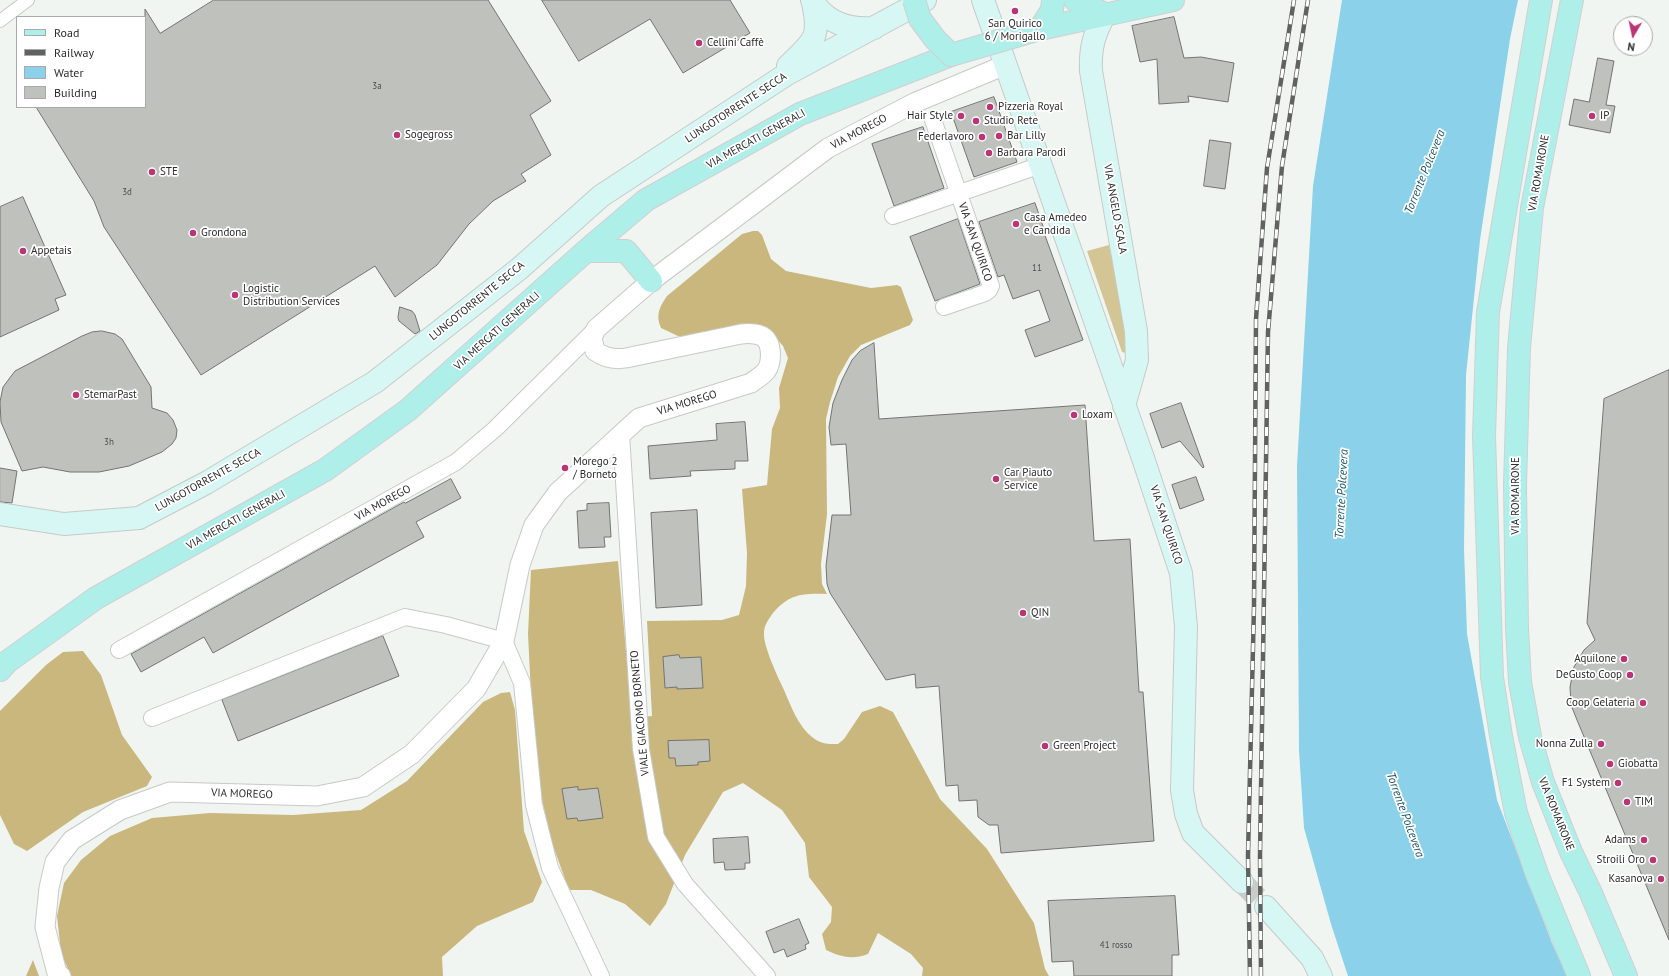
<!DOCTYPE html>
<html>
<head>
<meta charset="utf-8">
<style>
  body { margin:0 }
  #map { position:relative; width:1669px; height:976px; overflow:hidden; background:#f0f5f2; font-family:"PT Sans",sans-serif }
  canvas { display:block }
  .legend { position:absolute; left:16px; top:16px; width:130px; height:92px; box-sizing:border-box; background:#fff; border:1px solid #aaa; margin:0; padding:5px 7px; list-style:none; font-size:12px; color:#2a2b2a }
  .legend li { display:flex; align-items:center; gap:8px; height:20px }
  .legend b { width:20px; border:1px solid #aaa }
  .north { position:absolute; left:1613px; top:16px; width:40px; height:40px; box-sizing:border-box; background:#fff; border:1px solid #aaa; border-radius:50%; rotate:189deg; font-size:11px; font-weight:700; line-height:16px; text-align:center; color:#2a2b2a }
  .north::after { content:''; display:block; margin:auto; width:14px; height:18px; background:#bb3475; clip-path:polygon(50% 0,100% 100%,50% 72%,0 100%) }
</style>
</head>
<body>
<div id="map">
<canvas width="1669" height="976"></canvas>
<ul class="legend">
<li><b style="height:5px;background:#afefea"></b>Road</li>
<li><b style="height:5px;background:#606261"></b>Railway</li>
<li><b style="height:11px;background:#8ad1e9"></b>Water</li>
<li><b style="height:11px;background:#bfc1bc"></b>Building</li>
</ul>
<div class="north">N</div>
</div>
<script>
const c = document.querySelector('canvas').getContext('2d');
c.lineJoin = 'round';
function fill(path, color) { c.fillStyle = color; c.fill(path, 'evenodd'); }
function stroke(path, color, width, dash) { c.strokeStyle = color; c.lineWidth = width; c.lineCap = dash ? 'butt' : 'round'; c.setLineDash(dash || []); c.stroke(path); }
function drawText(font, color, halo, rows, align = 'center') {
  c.font = font + ' "PT Sans",sans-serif'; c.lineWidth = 3.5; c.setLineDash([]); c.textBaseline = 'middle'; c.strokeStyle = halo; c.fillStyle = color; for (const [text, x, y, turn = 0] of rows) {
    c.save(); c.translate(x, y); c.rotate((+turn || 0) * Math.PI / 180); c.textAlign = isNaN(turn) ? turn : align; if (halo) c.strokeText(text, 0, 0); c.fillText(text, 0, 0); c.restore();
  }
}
fill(new Path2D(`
  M 1109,245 L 1130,340 L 1126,353 L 1122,352 L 1087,251 Z`), '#d4c595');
fill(new Path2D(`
  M 753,231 L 758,231 L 762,235 L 771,259 L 786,271 L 871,288 L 897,285 L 901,287 L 913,320 L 910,325 L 861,345 L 850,356 L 838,377 L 830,402 L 826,419 L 827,514 L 821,564 L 822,584 L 827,594 C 803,593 789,594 773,613 C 769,619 764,625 764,633 C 763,646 778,677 784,690 C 791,706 798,726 812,737 C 820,744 828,744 838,744 L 844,739 L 862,712 L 880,706 L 893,712 L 940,799 L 987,849 L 1034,923 L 1045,969 L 1049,976 L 922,976 L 923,968 L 911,954 L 878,933 L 868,954 C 852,960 841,957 826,950 L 822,934 L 831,922 L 832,907 L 809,877 L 805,843 L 782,810 L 743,783 L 723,792 L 685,855 L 666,904 L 650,926 L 625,904 L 591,890 L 569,890 L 552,843 L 540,791 L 533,735 L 528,634 L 531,570 L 618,561 L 632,718 L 652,716 L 647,621 L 722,620 L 739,615 L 746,586 L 747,553 L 742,489 L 767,485 L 772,429 L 780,408 L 779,388 L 788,358 L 783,346 L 769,330 L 747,323 L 692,337 L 678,336 L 661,328 C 655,315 660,306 667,296 L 742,234 Z
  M 83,651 L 101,675 L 122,735 L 152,777 L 147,786 L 83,812 L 27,851 L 14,844 L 0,815 L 0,711 L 46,665 L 63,652 Z
  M 510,692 L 515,710 L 524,831 L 542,882 L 533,902 L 477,926 L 442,957 L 443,976 L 71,976 L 61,953 L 57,916 L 64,883 L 81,860 L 110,836 L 152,818 L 210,813 L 293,815 L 361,810 L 407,781 L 483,702 L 501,693 Z
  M 33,960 L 39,976 L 26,976 Z`), '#cab77d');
fill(new Path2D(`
  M 1342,0 L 1518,0 L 1510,39 L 1480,240 L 1466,375 L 1464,549 L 1467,634 L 1497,800 L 1552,943 L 1567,976 L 1348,976 L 1331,924 L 1304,828 L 1299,750 L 1297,466 L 1313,186 Z`), '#8ad1e9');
const building = new Path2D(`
  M 214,0 L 488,0 L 551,101 L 530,115 L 551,155 L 521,174 L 526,181 L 493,201 L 469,224 L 437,265 L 395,297 L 375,266 L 201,375 L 104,227 L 94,201 L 36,107 L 145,107 L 145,9 L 160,33 Z
  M 542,0 L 730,0 L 750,33 L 683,73 L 650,19 L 579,61 Z
  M 1174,17 L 1184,58 L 1201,57 L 1234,63 L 1228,102 L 1188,96 L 1189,102 L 1159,104 L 1157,59 L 1140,62 L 1132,26 Z
  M 1598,58 L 1614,61 L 1606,105 L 1615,106 L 1610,133 L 1569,125 L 1574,99 L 1589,102 Z
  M 994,97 L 1017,162 L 974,177 L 951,112 Z
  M 923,127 L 944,188 L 894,206 L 872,144 Z
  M 1210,140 L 1231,143 L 1225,189 L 1204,186 Z
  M 23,197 L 66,295 L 55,299 L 59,310 L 0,337 L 0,207 Z
  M 1035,203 L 1044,229 L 1043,230 L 1083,340 L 1035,357 L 1025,330 L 1050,321 L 1039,290 L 1013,299 L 1004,275 L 998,277 L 979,222 Z
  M 958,219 L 980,284 L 935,301 L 910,237 Z
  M 400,307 L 412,311 L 415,315 L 420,331 L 415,334 L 399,321 L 398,318 Z
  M 102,331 L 115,334 L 122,339 L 151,387 L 152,408 L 167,413 L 173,420 L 177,430 L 176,438 L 172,444 L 162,452 L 129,466 L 99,472 L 70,472 L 43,467 L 22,471 L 1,422 L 0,402 L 3,387 L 15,371 L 82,336 L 92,332 Z
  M 874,343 L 879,419 L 1085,405 L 1094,541 L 1130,539 L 1139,692 L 1143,692 L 1154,841 L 1001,853 L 998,825 L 989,825 L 978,817 L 977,800 L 959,801 L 958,785 L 946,786 L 939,686 L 916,688 L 915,674 L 886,680 L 830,593 L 827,584 L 826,566 L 832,515 L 851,515 L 846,444 L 831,445 L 829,427 L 833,403 L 842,380 L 852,360 L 860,351 Z
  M 1669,370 L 1669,940 L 1577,720 L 1571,705 L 1570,687 L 1574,667 L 1584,650 L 1595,640 L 1587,623 L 1604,399 Z
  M 1181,403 L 1204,467 L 1203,468 L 1180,441 L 1162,448 L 1150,414 Z
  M 745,422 L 748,461 L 735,461 L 735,469 L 690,471 L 691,476 L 650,479 L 648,446 L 717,440 L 716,424 Z
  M 0,468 L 17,471 L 12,503 L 0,502 Z
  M 1196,477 L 1204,500 L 1180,509 L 1172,485 Z
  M 451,479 L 461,498 L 416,522 L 424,537 L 213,653 L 204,637 L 141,672 L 131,654 L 404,502 L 405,503 Z
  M 609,503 L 611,537 L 604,537 L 605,547 L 579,548 L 577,511 L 587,510 L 587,504 Z
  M 697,510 L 702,605 L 656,608 L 651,513 Z
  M 383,636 L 399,676 L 238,741 L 222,700 Z
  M 679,655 L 680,658 L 701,657 L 703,688 L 677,689 L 677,687 L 665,688 L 663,657 Z
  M 709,740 L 710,761 L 698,762 L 698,765 L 676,766 L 675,758 L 669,758 L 668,741 Z
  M 578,787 L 578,790 L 598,788 L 603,818 L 578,821 L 577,818 L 567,819 L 562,789 Z
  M 748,837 L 750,863 L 745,863 L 745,869 L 725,870 L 724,862 L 714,863 L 713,839 Z
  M 1175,896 L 1179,955 L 1172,955 L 1172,976 L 1074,976 L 1073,961 L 1052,962 L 1048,901 Z
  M 799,919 L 809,943 L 805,945 L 806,949 L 787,957 L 784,949 L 774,953 L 766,932 Z`);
fill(building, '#bfc1bc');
stroke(building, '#747571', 1);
stroke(new Path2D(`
  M 1242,882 L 1266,907`), '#c8cdca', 22, [22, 11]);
const pedestrian = new Path2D(`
  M 0,21 L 28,0`);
const minor = new Path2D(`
  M 933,120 L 991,286 L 989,290 L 985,293 L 944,307
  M 893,216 L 1041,165
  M 621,434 L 641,749 L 656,837 L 685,884 L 767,976
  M 119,650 L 456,462 L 495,429 L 596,329
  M 152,718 L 405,617 L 446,625 L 504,641 L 522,683 L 534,805 L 550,868 L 601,976`);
const tertiary = new Path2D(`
  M 61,976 L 57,973 L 45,927 L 49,888 L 55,862 L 72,840 L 120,810 L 170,792 L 317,796 L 363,787 L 412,754 L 476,689 L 504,641 L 520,565 L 534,525 L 558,492 L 639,418 L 751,383 C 756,379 762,376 766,371 C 772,363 773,342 762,336 C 755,333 748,333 741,334 L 626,358 C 614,360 605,358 595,351 L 592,338 L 596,329 L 651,281 L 828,148 L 914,103 L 1005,65`);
const secondary = new Path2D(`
  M 812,0 C 826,23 849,30 874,28
  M 983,0 L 1144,461 L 1181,573 L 1186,627 L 1182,790 L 1186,814 L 1193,833 L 1242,882
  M 1105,14 C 1094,34 1090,48 1091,71 L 1136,331 L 1137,360 L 1124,406
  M 788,66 C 813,41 821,40 813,3
  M 0,514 L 64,524 L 139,518 L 206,483 L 375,382 L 519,269 L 601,196 L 787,74 L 925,0
  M 1266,907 L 1312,958 L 1321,976`);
const primary = new Path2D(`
  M 1075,0 L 1105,14
  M 1541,0 L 1488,312 L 1484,436 L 1492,677 L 1501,736 L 1516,813 L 1537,874 L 1579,976
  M 1572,0 L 1532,208 L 1519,348 L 1515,485 L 1517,628 L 1520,682 L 1530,737 L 1543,782 L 1571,852 L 1590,891 L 1626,976
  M 1040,29 L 1173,0
  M 1040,29 L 1052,10 L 1053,0
  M 586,251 L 626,251 L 651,281
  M 0,670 L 7,662 L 96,598 L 325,470 L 408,410 L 586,251 L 646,200 L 800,114 L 951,55`);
stroke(pedestrian, '#c6cac7', 14);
stroke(minor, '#c6cac7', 18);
stroke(tertiary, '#c6cac7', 21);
stroke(secondary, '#c6cac7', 24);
stroke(primary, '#d0d0d0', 24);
stroke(pedestrian, '#fff', 12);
stroke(minor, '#fff', 16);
stroke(tertiary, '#fff', 19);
stroke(secondary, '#d7f7f4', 22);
stroke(primary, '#afefea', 22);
const rail = new Path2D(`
  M 1250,976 L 1248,855 L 1254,606 L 1256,319 L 1267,168 L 1294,0
  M 1261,976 L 1260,855 L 1268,332 L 1282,166 L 1308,0`);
stroke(rail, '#606261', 4.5);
stroke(rail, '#fff', 3, [9]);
const primaryBridge = new Path2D(`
  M 914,0 L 920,19 L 935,39 L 951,55 L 1040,29`);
stroke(primaryBridge, '#d0d0d0', 24, []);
stroke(primaryBridge, '#afefea', 22);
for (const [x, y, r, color] of [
  [1015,11,4,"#bb3475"],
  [699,43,4,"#bb3475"],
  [990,107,4,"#bb3475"],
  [961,116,4,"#bb3475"],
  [1592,116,4,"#bb3475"],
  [976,121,4,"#bb3475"],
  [397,135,4,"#bb3475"],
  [999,136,4,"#bb3475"],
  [982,137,4,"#bb3475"],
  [989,153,4,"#bb3475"],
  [152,172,4,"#bb3475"],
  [1016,224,4,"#bb3475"],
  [193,233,4,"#bb3475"],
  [23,251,4,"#bb3475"],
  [235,295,4,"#bb3475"],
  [76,395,4,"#bb3475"],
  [1074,415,4,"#bb3475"],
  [565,468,4,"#bb3475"],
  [996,479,4,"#bb3475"],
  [1023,613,4,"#bb3475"],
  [1624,659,4,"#bb3475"],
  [1630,675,4,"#bb3475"],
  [1643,703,4,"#bb3475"],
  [1601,744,4,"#bb3475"],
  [1045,746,4,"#bb3475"],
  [1610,764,4,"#bb3475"],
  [1618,783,4,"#bb3475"],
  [1627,802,4,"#bb3475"],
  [1644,840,4,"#bb3475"],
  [1653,860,4,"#bb3475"],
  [1661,879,4,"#bb3475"]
]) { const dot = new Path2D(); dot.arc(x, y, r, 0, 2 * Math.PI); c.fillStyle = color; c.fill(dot); stroke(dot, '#fff', 1.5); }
drawText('9px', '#4f504e', null, [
  ["3a",377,86],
  ["3d",127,192],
  ["11",1037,268],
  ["3h",109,442],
  ["41 rosso",1116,945]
]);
drawText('11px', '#2a2b2a', '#fff', [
  ["San Quirico",1015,24,"center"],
  ["6 / Morigallo",1015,37,"center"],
  ["Cellini Caffè",707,43],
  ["Pizzeria Royal",998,107],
  ["Hair Style",953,116,"right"],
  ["IP",1600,116],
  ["Studio Rete",984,121],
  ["Sogegross",405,135],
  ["Bar Lilly",1007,136],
  ["Federlavoro",974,137,"right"],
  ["Barbara Parodi",997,153],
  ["STE",160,172],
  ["Casa Amedeo",1024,218],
  ["e Candida",1024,231],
  ["Grondona",201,233],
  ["Appetais",31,251],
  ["Logistic",243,289],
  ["Distribution Services",243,302],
  ["StemarPast",84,395],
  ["Loxam",1082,415],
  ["Morego 2",573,462],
  ["/ Borneto",573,475],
  ["Car Piauto",1004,473],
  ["Service",1004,486],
  ["QIN",1031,613],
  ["Aquilone",1616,659,"right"],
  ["DeGusto Coop",1622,675,"right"],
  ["Coop Gelateria",1635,703,"right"],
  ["Nonna Zulla",1593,744,"right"],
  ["Green Project",1053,746],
  ["Giobatta",1618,764],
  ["F1 System",1610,783,"right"],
  ["TIM",1635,802],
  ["Adams",1636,840,"right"],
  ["Stroili Oro",1645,860,"right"],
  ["Kasanova",1653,879,"right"]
], 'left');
drawText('11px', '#2a2b2a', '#fff', [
  ["LUNGOTORRENTE SECCA",736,108,-33],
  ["VIA MOREGO",859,132,-28],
  ["VIA MERCATI GENERALI",756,139,-29],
  ["VIA ROMAIRONE",1539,173,-80],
  ["VIA ANGELO SCALA",1115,209,80],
  ["VIA SAN QUIRICO",975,242,71],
  ["LUNGOTORRENTE SECCA",477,301,-39],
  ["VIA MERCATI GENERALI",497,331,-42],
  ["VIA MOREGO",687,403,-17],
  ["LUNGOTORRENTE SECCA",208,480,-29],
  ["VIA ROMAIRONE",1516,496,-90],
  ["VIA MOREGO",383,503,-29],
  ["VIA MERCATI GENERALI",236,520,-29],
  ["VIA SAN QUIRICO",1166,525,72],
  ["VIALE GIACOMO BORNETO",640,713,-95],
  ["VIA MOREGO",242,794,2],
  ["VIA ROMAIRONE",1556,814,68]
]);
drawText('italic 12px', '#1c5667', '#fff', [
  ["Torrente Polcevera",1425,172,-68],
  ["Torrente Polcevera",1342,494,-87],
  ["Torrente Polcevera",1405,815,70]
]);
</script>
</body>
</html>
